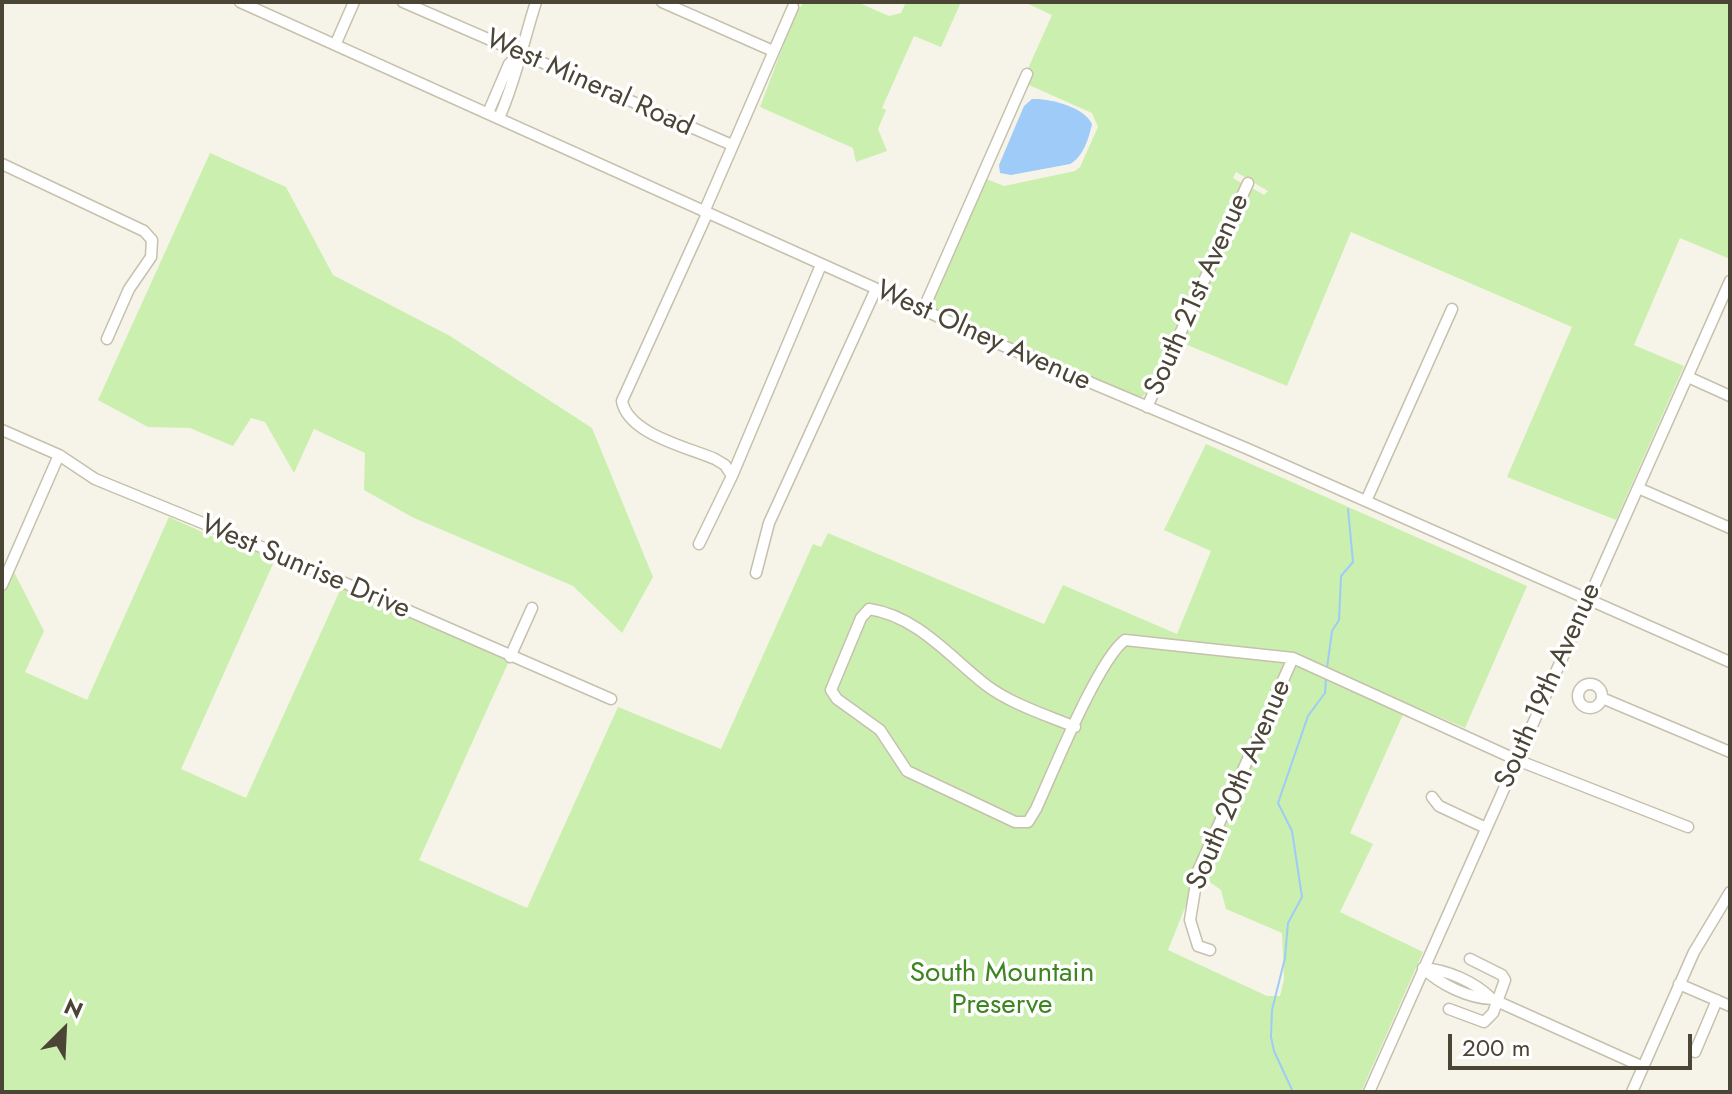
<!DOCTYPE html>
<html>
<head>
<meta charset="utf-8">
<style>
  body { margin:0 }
  #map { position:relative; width:1732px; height:1094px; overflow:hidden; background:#f6f4e9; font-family:Jost,sans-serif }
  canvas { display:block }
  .frame { position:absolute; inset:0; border:4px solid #4b4536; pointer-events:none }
  .north { position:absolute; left:24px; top:990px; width:80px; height:80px; -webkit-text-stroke:6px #fff; paint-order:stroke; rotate:24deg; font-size:22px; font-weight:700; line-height:32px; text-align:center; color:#4b4536 }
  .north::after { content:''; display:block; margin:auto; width:28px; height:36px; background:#4b4536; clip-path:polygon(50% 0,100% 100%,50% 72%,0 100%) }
  .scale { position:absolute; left:1448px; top:1034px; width:244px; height:36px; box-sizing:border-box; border:4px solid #4b4536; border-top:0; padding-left:10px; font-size:24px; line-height:28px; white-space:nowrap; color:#4b4536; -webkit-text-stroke:6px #fff; paint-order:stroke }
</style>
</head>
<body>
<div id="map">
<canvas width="1732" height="1094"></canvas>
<div class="frame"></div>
<div class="north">N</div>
<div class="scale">200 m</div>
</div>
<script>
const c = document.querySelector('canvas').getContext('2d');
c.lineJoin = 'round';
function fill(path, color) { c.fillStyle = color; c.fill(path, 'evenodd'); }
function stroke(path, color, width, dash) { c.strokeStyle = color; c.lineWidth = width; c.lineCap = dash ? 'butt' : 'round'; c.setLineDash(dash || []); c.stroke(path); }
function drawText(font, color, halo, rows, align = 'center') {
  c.font = font + ' Jost,sans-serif'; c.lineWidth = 7; c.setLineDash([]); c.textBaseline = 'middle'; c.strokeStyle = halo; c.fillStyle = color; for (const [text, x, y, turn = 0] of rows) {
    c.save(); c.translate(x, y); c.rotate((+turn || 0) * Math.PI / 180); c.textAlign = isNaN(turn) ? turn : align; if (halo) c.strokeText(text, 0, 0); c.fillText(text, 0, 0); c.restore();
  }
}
fill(new Path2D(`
  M 804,2 L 857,2 L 889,16 L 901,13 L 906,2 L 961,2 L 941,47 L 914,36 L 882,108 L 886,110 L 878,129 L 887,151 L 856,162 L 853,148 L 760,107 L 795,14 Z
  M 1024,2 L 1730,2 L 1730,259 L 1680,238 L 1634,345 L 1684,366 L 1616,520 L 1507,477 L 1572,327 L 1351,232 L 1287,386 L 1180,342 L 1252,188 L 1264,195 L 1268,191 L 1236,172 L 1233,178 L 1243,184 L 1152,387 L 1142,397 L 1131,396 L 932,307 L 932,296 L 984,178 L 1004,186 L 1075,171 L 1080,167 L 1098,127 L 1092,113 L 1022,82 L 1052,15 Z
  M 210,153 L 286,187 L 333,275 L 450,336 L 592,428 L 653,577 L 622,633 L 573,586 L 412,517 L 364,490 L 365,453 L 314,429 L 294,473 L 265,422 L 251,418 L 233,446 L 190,428 L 148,427 L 98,400 Z
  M 1206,444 L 1527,586 L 1465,728 L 1289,653 L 1194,872 L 1186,905 L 1168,950 L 1267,996 L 1280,996 L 1284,979 L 1282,933 L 1226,909 L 1221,890 L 1201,876 L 1295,663 L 1405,710 L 1350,833 L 1373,844 L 1340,912 L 1423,952 L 1361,1092 L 2,1092 L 2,596 L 13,570 L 44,631 L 25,672 L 87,700 L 169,517 L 222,541 L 277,555 L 181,769 L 246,798 L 342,586 L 509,661 L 419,860 L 527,908 L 618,707 L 721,749 L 813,544 L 821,547 L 828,533 L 1044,624 L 1063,585 L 1177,634 L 1211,551 L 1164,530 Z`), '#cbefae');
fill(new Path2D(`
  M 1032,99 C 1050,98 1084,107 1092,124 C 1089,138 1083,157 1070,164 L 1011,175 L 1000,173 L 999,165 L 1024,106 Z`), '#9fcbf9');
stroke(new Path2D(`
  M 1327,668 L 1332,631 L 1339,620 L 1341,576 L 1353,562 L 1348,509
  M 1293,1092 L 1274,1051 L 1271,1037 L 1272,1010 L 1285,958 L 1288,923 L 1302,897 L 1292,831 L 1278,803 L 1308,716 L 1325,693 L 1326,678`), '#9fcbf9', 2);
const minor = new Path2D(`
  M 240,2 L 999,344 L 1248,449 L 1730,662
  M 403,2 L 732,145
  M 662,2 L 773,51
  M 336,43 L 354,2
  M 488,113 L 509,64 L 520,53
  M 499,118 C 516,80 523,42 536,2
  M 2,164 L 144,231 L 152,240 L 151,257 L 129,289 L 107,339
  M 704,212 L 793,7
  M 923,310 L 1027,74
  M 1688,377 L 1730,396
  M 1147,407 L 1248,183
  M 2,430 L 59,455 L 95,479 L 276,553 L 611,699
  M 732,476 L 821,265
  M 1638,488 L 1730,528
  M 1366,501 L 1452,309
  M 699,544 L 732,476 L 725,465 L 715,459 C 687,447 628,434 622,401 L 707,214
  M 756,573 L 769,523 L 876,289
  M 2,585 L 59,455
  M 510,657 L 532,608
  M1578 696a12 12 0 1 1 24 0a12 12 0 1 1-24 0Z
  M 1602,698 L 1730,752
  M 1075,727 C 1046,715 1011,704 986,685 C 950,657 917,616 869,609 L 861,618 L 831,690 L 837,699 L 880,730 L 907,771 L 1015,822 L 1028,822 L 1036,809 C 1053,772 1098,660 1125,640 L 1293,658 L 1517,760 L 1688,827
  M 1432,797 L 1439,806 L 1486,828
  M 1210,950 L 1198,946 L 1190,920 L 1198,871 L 1293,658
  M 1423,968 C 1448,970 1475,982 1492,999 L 1641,1066
  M 1423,968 C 1441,985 1468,998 1492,999
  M 1679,984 L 1730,1006
  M 1449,1009 L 1484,1022 L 1493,1013 L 1505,980 L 1502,975 L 1470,959
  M 1695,1052 L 1717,1000
  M 1369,1092 L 1730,281
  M 1632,1092 L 1694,952 L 1730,892`);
stroke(minor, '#c6c0ad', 13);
stroke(minor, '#fff', 10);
drawText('28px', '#4b4536', '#fff', [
  ["West Mineral Road",589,84,24],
  ["South 21st Avenue",1198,295,-66],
  ["West Olney Avenue",983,337,24],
  ["West Sunrise Drive",305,568,23],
  ["South 19th Avenue",1549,686,-66],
  ["South 20th Avenue",1240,785,-67]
]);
drawText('28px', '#3d8521', '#fff', [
  ["South Mountain",1002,974],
  ["Preserve",1002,1006]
]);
</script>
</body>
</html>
